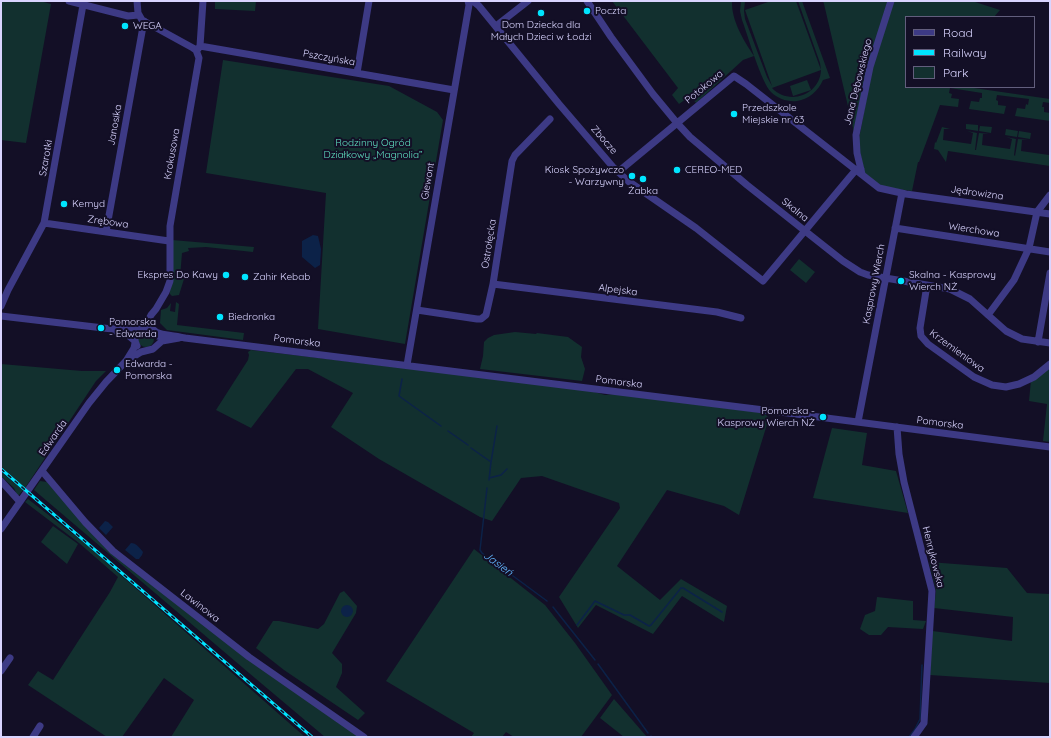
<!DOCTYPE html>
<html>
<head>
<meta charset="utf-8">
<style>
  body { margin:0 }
  #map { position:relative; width:1051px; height:738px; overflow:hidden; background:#130f26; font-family:Quicksand,sans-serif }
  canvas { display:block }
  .frame { position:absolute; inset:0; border:2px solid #d9d4ff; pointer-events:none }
  .legend { position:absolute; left:905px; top:16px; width:130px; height:72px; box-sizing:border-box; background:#130f26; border:1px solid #625e7d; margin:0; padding:5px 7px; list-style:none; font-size:12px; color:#d9d4ff }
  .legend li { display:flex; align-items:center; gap:8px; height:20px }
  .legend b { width:20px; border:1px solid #625e7d }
</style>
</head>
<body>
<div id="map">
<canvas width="1051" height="738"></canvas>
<div class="frame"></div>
<ul class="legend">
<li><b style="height:5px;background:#3d3a85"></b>Road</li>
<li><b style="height:5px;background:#00e5ff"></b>Railway</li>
<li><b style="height:11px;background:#12302f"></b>Park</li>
</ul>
</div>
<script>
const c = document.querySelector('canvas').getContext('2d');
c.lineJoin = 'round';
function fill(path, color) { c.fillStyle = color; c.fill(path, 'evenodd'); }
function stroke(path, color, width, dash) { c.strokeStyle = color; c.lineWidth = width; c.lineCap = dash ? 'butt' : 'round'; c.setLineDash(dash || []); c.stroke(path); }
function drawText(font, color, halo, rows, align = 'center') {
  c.font = font + ' Quicksand,sans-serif'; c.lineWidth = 4; c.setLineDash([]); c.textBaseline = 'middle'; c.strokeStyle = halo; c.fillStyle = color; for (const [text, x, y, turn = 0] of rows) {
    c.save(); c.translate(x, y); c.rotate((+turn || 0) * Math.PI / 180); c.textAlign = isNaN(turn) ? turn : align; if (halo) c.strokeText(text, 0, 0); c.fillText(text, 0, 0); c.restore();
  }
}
fill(new Path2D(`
  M 1,1 L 40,1 L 51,4 L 26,143 L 1,140 Z
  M 215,1 L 256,1 L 255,11 L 215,9 Z
  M 612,1 L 732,1 C 731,20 744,41 754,56 L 743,60 L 696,103 L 690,96 L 679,104 L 672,95 L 678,88 Z
  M 741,1 L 745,1 L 744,11 L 745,19 L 767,77 L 772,86 L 745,10 L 771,1 L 796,1 L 821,70 L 820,63 L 798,1 L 802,1 L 830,78 L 823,80 C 818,91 809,99 797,101 C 788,102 778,99 771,92 C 761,82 748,36 742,20 L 740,11 ZM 821,70 C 820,95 789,106 772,88 Z
  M 823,1 L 888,1 L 854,132 L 824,4 Z
  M 893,1 L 972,1 L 1000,10 L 994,17 L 906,17 L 906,87 L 967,87 L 1050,99 L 1050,103 L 1043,102 L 1042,107 L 1044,107 L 1044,112 L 1050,113 L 1050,121 L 1015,116 L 1017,108 L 1025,109 L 1026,104 L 1028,105 L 1029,99 L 997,95 L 996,100 L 998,101 L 998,105 L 1006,106 L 1004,114 L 969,109 L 971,101 L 979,102 L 980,98 L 982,98 L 982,93 L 950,88 L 949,93 L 952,94 L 951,98 L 959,99 L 958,107 L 940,105 L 919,162 L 918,162 L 912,191 L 882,187 L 865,175 L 858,144 L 872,69 Z
  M 223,60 L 389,86 L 437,112 L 443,120 L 405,344 L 318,329 L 326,193 L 206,173 Z
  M 807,80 L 811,90 L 793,96 L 790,86 Z
  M 966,124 L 978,125 L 978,131 L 966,129 Z
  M 980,126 L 992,127 L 991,133 L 979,131 Z
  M 942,127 L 950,129 L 944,129 L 943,140 L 971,144 L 973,133 L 967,131 L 977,133 L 975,150 L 976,150 L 979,133 L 989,134 L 983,134 L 982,145 L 1010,149 L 1012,139 L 1006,137 L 1016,139 L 1014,155 L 1015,156 L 1018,139 L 1028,140 L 1022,140 L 1021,151 L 1049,155 L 1050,150 L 1050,166 L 948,151 L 946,162 L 938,150 L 934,149 L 935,142 L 936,143 Z
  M 1006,129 L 1018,131 L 1017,137 L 1005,135 Z
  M 1019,131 L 1031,133 L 1030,139 L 1018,137 Z
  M 172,240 L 254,247 L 253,252 L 206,247 L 188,248 L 189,251 L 182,253 L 180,277 L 184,279 L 179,295 L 172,296 L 170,294 L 170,291 Z
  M 799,259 L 815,272 L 806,283 L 790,270 Z
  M 176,302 L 179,304 L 177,325 L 244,333 L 243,340 L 167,330 L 160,323 L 161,310 L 167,308 L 171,303 L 170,311 L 175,312 Z
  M138 339a8 8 0 1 1 16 0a8 8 0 1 1-16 0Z
  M 515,332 L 536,334 L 537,333 L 568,337 L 582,347 L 581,357 L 585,369 L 582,381 L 480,369 L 483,356 L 484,342 L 488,338 L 494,335 Z
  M 251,350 L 584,389 L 605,395 L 614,394 L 764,413 L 769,418 L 739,515 L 724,506 L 667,490 L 617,566 L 660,600 L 681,579 L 727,606 L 724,622 L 682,596 L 653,634 L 596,605 L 578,628 L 559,597 L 620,508 L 619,503 L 542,476 L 521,478 L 492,521 L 480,517 L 379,459 L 331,427 L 353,393 L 308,369 L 296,369 L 251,428 L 216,410 L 248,360 L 249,355 L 248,352 Z
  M 1,364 L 82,371 L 106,371 L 96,381 L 25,488 L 1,467 Z
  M 1050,366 L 1050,442 L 1043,441 L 1047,404 L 1029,401 L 1031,380 Z
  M 832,428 L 867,433 L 862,465 L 896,471 L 908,513 L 813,498 Z
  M 1,472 L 23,490 L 19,495 L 17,495 L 14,488 L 1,476 Z
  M 40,481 L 47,482 L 100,542 L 360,737 L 325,737 L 249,673 L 34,490 Z
  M 28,499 L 82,541 L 305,737 L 171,737 L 194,700 L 164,678 L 122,737 L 107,737 L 28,685 L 38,671 L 53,680 L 110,592 L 118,577 L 79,543 L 25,502 Z
  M 53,526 L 78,544 L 67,564 L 41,542 Z
  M 474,549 L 545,605 L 575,643 L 612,695 L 581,737 L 514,737 L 506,732 L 502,737 L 471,737 L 474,733 L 386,681 Z
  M 929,562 L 1007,568 L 1027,593 L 1050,594 L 1050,683 L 930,675 L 932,631 L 1012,641 L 1013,617 L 934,608 L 936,591 Z
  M 344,591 L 357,606 L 356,613 L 332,653 L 342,664 L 342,673 L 336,687 L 365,713 L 358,720 L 284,670 L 256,648 L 273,621 L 279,621 L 318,629 L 324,624 L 340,593 Z
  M 877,597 L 913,601 L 913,620 L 926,621 L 923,629 L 888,627 L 881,635 L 869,635 L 860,629 L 865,615 L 875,611 Z
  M 614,699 L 647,737 L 624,737 L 600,718 Z`), '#12302f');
fill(new Path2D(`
  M 313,235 L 318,236 L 321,249 L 320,265 L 315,268 L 302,257 L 302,241 Z
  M 105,521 L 108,522 L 113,527 L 106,535 L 99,528 Z
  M 131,543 C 136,543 140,548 143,552 L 142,555 L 139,559 L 136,559 L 125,550 Z
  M341 611a6 6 0 1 1 12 0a6 6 0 1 1-12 0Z`), '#0c2248');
stroke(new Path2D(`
  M 402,379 L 399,396 L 441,426
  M 448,431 L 468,445
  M 471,448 L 491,462 L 489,480
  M 491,462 L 497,426
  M 489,478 L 501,475 L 507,469
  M 487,488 L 480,550 L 482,553 L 547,601
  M 553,607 L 595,660
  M 577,625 L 595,601 L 624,615 L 630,615 L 649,626 L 651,625 L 681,588 L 683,588 L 722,612
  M 598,664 L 648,733
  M 651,736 L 652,737
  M 909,737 L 915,729 L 920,719 L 922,665`), '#0c2248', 1.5);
stroke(new Path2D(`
  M 69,1 L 128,16 L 138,15
  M 137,1 L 138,13 L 142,20 L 193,48 L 196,50 L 199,58 L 170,226 L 170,281 L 166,292 L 156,309 L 151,315 L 146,325 L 142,328
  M 473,1 L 479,6 L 559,104 L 613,167 L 628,181 L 641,190 L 696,228 L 763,281 L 849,178 L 855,171 L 861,169
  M 587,1 L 611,37 L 653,94 L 677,123 L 690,137 L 747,185 L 843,261 L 860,272 L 868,275 L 950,289 L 970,299 L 1006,331 L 1022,339 L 1050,343
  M 496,26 L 528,1
  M 200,46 L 454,90
  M 198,49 L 200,46 L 203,1
  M 357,73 L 369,1
  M 618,172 L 734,76 L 746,84 L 879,188 L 906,194 L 1050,214
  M 862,174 L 857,153 L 856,135 L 870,67 L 891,1
  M 44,223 L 169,241
  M 895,228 L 1050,252
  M 106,232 L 144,21
  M 493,284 L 717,312 L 741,318
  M 927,285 L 920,328 L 921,336 L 928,344 L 974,377 L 992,385 L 1006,387 L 1019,384 L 1034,377 L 1050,364
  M 1,306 L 8,290 L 44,223 L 83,5
  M 417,310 L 477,319 L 481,319 L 486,315 L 493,284 L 512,161 L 515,155 L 550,119
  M 988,315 L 1014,280 L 1029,248 L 1037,212 L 1050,195
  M 1,316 L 112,329 C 121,328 131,332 140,329
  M 115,331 L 128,335 L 135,341
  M 156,332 C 161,335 177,336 185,338 L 788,413 L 1050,447
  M 1038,342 L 1050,273
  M 137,346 C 128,329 151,319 158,336
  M 128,360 L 141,352 L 153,349 L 162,341 L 179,338
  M 407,365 L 469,5 L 468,1
  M 858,422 L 902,193
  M 897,427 L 899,454 L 904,482 L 932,591 L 924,723 L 914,737
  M 42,471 L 85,522 L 113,551 L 249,657 L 364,737
  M 1,481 L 20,502
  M 1,529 L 89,403 L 106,382 L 126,361 L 134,348 L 135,343
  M 1,671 L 10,658
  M 33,737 L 40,726`), '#3d3a85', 7);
const rail = new Path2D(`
  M 1,469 L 312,737`);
stroke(rail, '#00e5ff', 3);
stroke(rail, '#130f26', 1.5, [4.5]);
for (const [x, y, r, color] of [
  [587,11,4,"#00e5ff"],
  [541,13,4,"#00e5ff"],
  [125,26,4,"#00e5ff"],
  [734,114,4,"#00e5ff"],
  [677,170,4,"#00e5ff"],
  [632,176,4,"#00e5ff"],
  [643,179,4,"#00e5ff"],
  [64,204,4,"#00e5ff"],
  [226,275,4,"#00e5ff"],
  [245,277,4,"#00e5ff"],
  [901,281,4,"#00e5ff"],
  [220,317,4,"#00e5ff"],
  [101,328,4,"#00e5ff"],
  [117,370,4,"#00e5ff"],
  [823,417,4,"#00e5ff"]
]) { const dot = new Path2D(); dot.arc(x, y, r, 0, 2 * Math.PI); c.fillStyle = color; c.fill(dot); stroke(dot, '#130f26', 1.5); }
drawText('10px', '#d9d4ff', '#130f26', [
  ["Poczta",595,11],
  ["Dom Dziecka dla",541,25,"center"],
  ["Małych Dzieci w Łodzi",541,37,"center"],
  ["WEGA",133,26],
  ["Przedszkole",742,108],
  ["Miejskie nr 63",742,120],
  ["Kiosk Spożywczo",624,170,"right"],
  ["- Warzywny",624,182,"right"],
  ["CEREO-MED",685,170],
  ["Żabka",643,191,"center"],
  ["Kemyd",72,204],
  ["Ekspres Do Kawy",218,275,"right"],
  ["Skalna - Kasprowy",909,275],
  ["Wierch NŻ",909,287],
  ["Zahir Kebab",253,277],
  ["Biedronka",228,317],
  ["Pomorska",109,322],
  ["- Edwarda",109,334],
  ["Edwarda -",125,364],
  ["Pomorska",125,376],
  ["Pomorska -",815,411,"right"],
  ["Kasprowy Wierch NŻ",815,423,"right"]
], 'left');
drawText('10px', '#d9d4ff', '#130f26', [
  ["Pszczyńska",329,58,10],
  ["Jana Dębowskiego",858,82,-76],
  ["Potokowa",704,87,-40],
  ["Janosika",115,125,-80],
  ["Zbocze",604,140,49],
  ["Krokusowa",172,154,-80],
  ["Szarotki",46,158,-80],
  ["Giewont",428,181,-80],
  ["Jędrowizna",977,193,8],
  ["Skalna",795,210,39],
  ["Zrębowa",108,222,8],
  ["Wierchowa",974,230,9],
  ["Ostrołęcka",489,244,-81],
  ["Kasprowy Wierch",874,284,-79],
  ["Alpejska",618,290,7],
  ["Pomorska",297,341,7],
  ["Krzemieniowa",957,351,36],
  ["Pomorska",619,382,7],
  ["Pomorska",940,423,7],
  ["Edwarda",53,438,-55],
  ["Henrykowska",933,557,76],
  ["Lawinowa",200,606,38]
]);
drawText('10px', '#5fe0c0', '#130f26', [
  ["Rodzinny Ogród",373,143],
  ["Działkowy „Magnolia”",373,155]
]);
drawText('italic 11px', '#62b6ff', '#130f26', [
  ["Jasień",498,564,37]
]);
</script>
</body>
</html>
